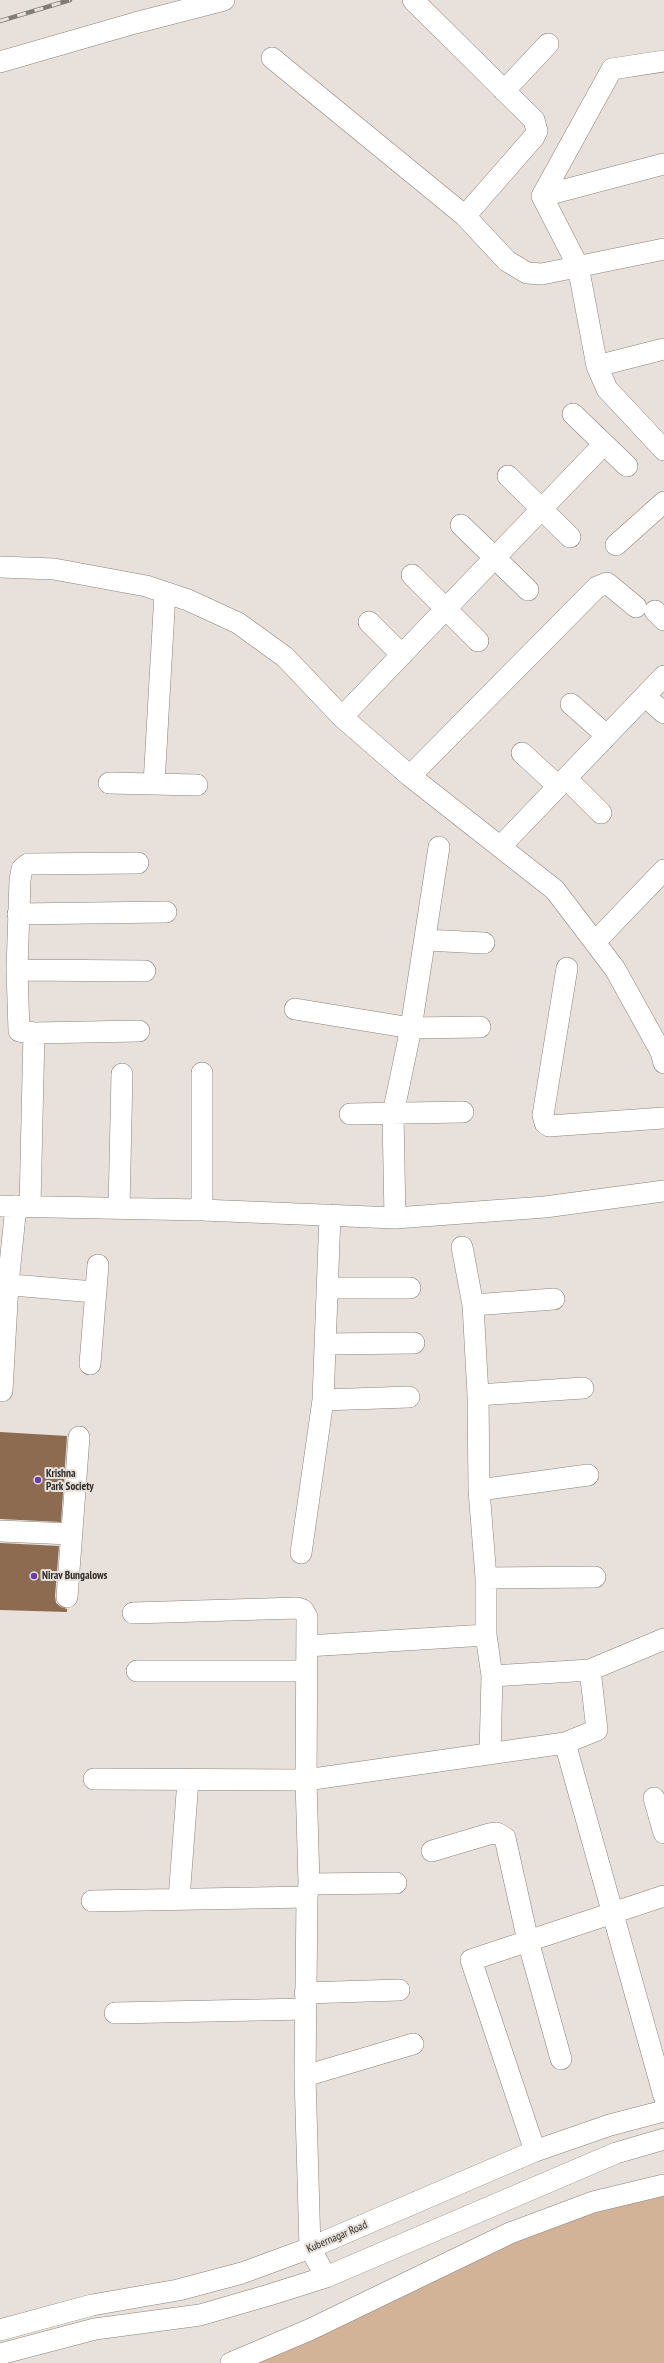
<!DOCTYPE html>
<html>
<head>
<meta charset="utf-8">
<style>
  body { margin:0 }
  canvas { display:block; background:#e8e0da }
</style>
</head>
<body>
<canvas width="664" height="2363"></canvas>
<script>
const c = document.querySelector('canvas').getContext('2d');
c.lineJoin = 'round';
function fill(path, color) { c.fillStyle = color; c.fill(path, 'evenodd'); }
function stroke(path, color, width, dash) { c.strokeStyle = color; c.lineWidth = width; c.lineCap = dash ? 'butt' : 'round'; c.setLineDash(dash || []); c.stroke(path); }
function drawText(font, color, halo, rows, align = 'center') {
  c.font = font + ' "PT Sans Narrow",sans-serif'; c.lineWidth = 4; c.setLineDash([]); c.textBaseline = 'middle'; c.strokeStyle = halo; c.fillStyle = color; for (const [text, x, y, turn = 0] of rows) {
    c.save(); c.translate(x, y); c.rotate((+turn || 0) * Math.PI / 180); c.textAlign = isNaN(turn) ? turn : align; if (halo) c.strokeText(text, 0, 0); c.fillText(text, 0, 0); c.restore();
  }
}
fill(new Path2D(`
  M 664,2192 L 664,2363 L 251,2363 L 545,2226 Z`), '#d3b398');
fill(new Path2D(`
  M 0,1432 L 67,1436 L 61,1522 L 0,1519 Z
  M 0,1543 L 59,1546 L 55,1596 L 56,1603 L 61,1607 L 67,1609 L 67,1612 L 0,1610 Z`), '#8c6b50');
const minor = new Path2D(`
  M 413,0 L 534,120 L 537,131 L 534,137 L 465,216
  M 272,58 L 465,216 L 507,261 L 527,273 L 542,274 L 664,249
  M 0,62 L 135,23 L 224,0
  M 504,91 L 548,44
  M 542,196 L 578,266 L 597,366 L 664,349
  M 542,196 L 612,69 L 664,61
  M 542,196 L 664,164
  M 597,366 L 607,389 L 664,450
  M 573,414 L 627,466
  M 508,476 L 570,537
  M 461,525 L 528,590
  M 616,545 L 664,502
  M 0,567 L 54,569 L 146,586 L 188,600 L 238,623 L 285,657 L 342,717 L 410,776 L 555,890 L 615,969 L 661,1052 L 664,1063
  M 412,575 L 478,641
  M 655,611 L 664,620
  M 369,622 L 402,655
  M 645,696 L 664,713
  M 571,704 L 606,735
  M 342,717 L 604,444
  M 522,753 L 558,786
  M 410,776 L 597,587 L 607,583 L 636,607
  M 566,778 L 601,813
  M 109,783 L 197,785
  M 154,784 L 165,593
  M 500,847 L 664,676
  M 138,863 L 28,864 L 22,869 L 20,880 L 17,970 L 19,1031 L 34,1033 L 139,1031
  M 18,914 L 166,912
  M 425,940 L 484,943
  M 595,942 L 664,870
  M 567,968 L 543,1115 L 545,1123 L 549,1126 L 664,1118
  M 17,970 L 145,971
  M 295,1009 L 411,1028 L 480,1027
  M 350,1114 L 463,1112
  M 0,1206 L 202,1210 L 395,1218 L 545,1207 L 664,1191
  M 30,1206 L 34,1033
  M 119,1209 L 122,1074
  M 202,1210 L 202,1073
  M 395,1218 L 393,1114 L 411,1028 L 439,847
  M 0,1284 L 94,1292
  M 327,1288 L 410,1288
  M 473,1305 L 554,1299
  M 325,1344 L 414,1343
  M 90,1364 L 98,1265
  M 2,1391 L 8,1284 L 16,1206
  M 478,1395 L 583,1388
  M 323,1400 L 409,1397
  M 479,1490 L 588,1475
  M 0,1531 L 71,1534
  M 301,1553 L 323,1400 L 330,1215
  M 486,1578 L 595,1577
  M 67,1597 L 79,1437
  M 133,1613 L 297,1608 L 303,1610 L 307,1617 L 306,1780 L 309,1884 L 307,1897 L 305,2076 L 310,2248 L 326,2277
  M 486,1635 L 492,1676 L 590,1670 L 597,1730 L 565,1743 L 664,2096
  M 307,1646 L 486,1635 L 486,1578 L 479,1490 L 478,1395 L 473,1305 L 462,1247
  M 590,1670 L 664,1639
  M 137,1671 L 307,1671
  M 490,1754 L 492,1676
  M 94,1779 L 306,1780 L 565,1743
  M 654,1798 L 664,1833
  M 432,1851 L 489,1834 L 497,1833 L 505,1838 L 528,1941 L 561,2059
  M 309,1884 L 396,1883
  M 179,1899 L 188,1780
  M 92,1901 L 307,1897
  M 305,1993 L 399,1990
  M 115,2013 L 306,2009
  M 305,2076 L 413,2044
  M 535,2151 L 471,1960 L 664,1896
  M 0,2330 L 92,2305 L 178,2290 L 242,2273 L 310,2248 L 535,2151 L 610,2125 L 664,2111
  M 0,2354 L 95,2329 L 200,2315 L 269,2295 L 326,2277 L 616,2153 L 664,2139
  M 231,2363 L 309,2330 L 510,2233 L 593,2202 L 664,2185`);
stroke(minor, '#8a837d', 22);
stroke(minor, '#fff', 21);
const rail = new Path2D(`
  M 0,21 L 70,0`);
stroke(rail, '#817c78', 4.5);
stroke(rail, '#e8e0da', 3, [9]);
for (const [x, y, r, color] of [
  [38,1480,4,"#6a3db5"],
  [34,1576,4,"#6a3db5"]
]) { const dot = new Path2D(); dot.arc(x, y, r, 0, 2 * Math.PI); c.fillStyle = color; c.fill(dot); stroke(dot, '#e8e0da', 1.5); }
drawText('bold 11px', '#2d2a28', '#e8e0da', [
  ["Krishna",46,1474],
  ["Park Society",46,1487],
  ["Nirav Bungalows",42,1576]
], 'left');
drawText('11px', '#2d2a28', '#e8e0da', [
  ["Kubernagar Road",337,2237,-23]
]);
</script>
</body>
</html>
